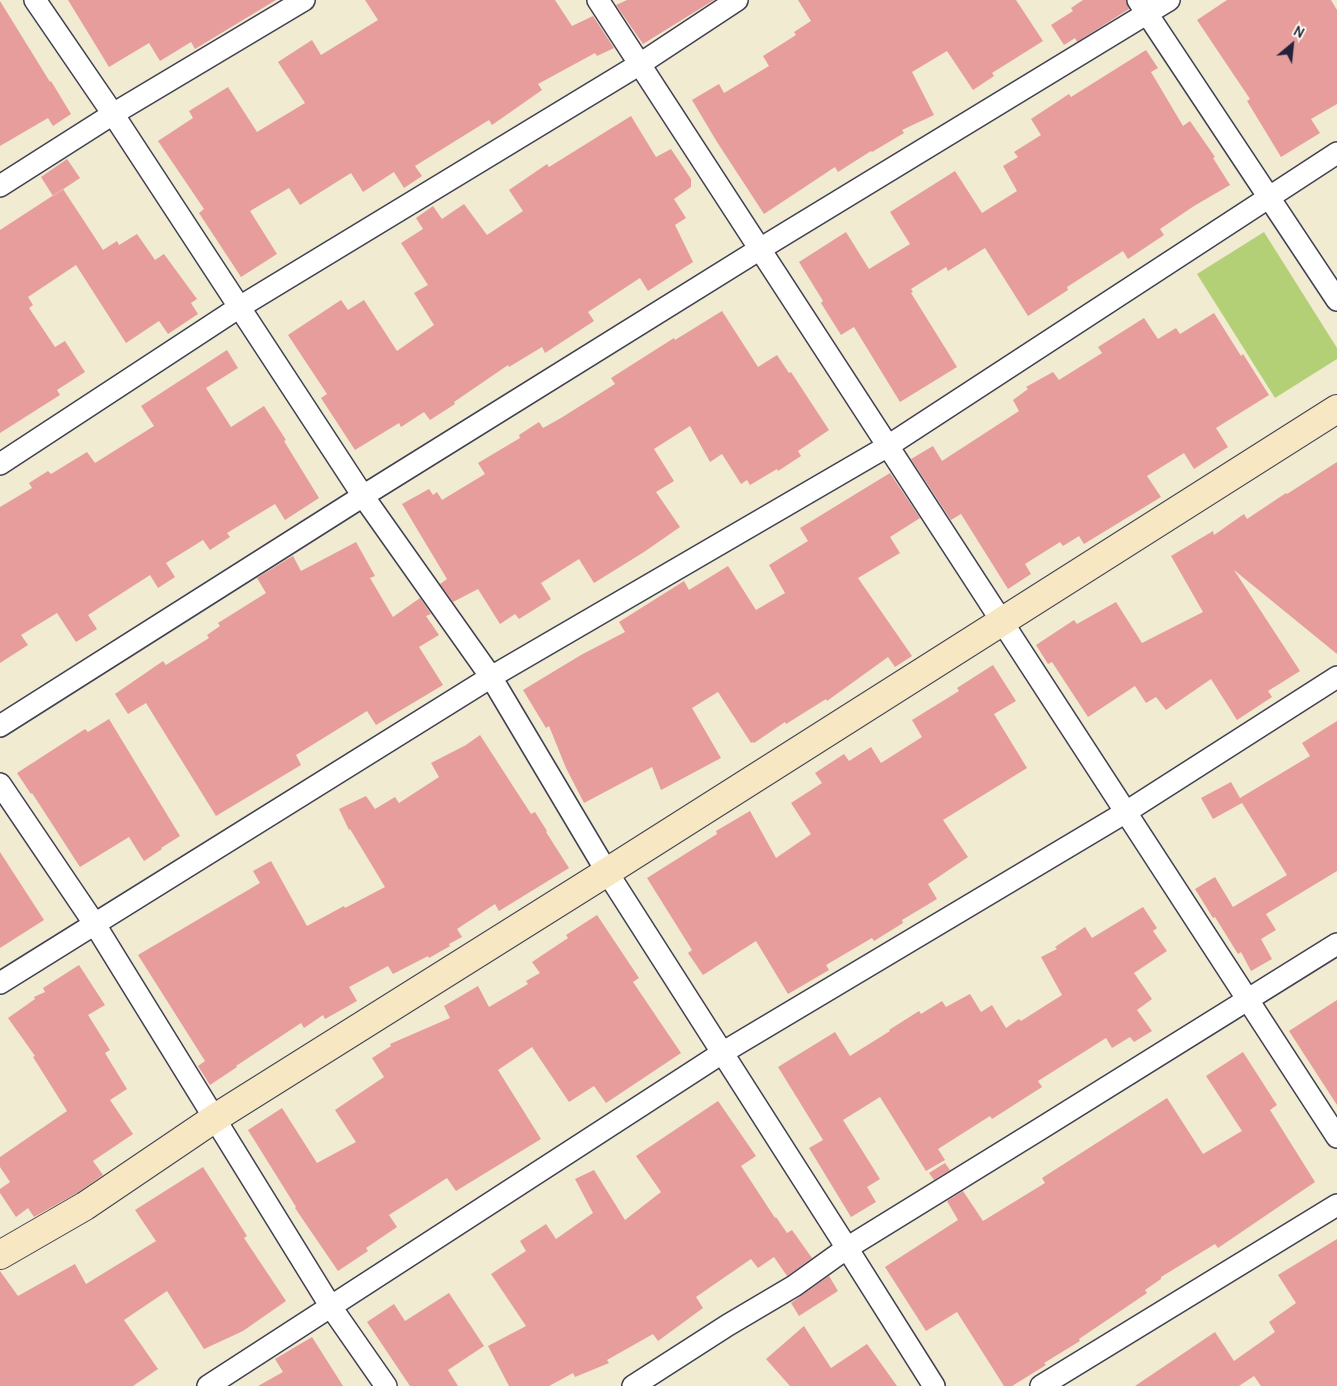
<!DOCTYPE html>
<html>
<head>
<meta charset="utf-8">
<style>
  body { margin:0 }
  #map { position:relative; width:1337px; height:1386px; overflow:hidden; background:#f1ebd2; font-family:Delius,sans-serif }
  canvas { display:block }
  .north { position:absolute; left:1267px; top:20px; width:50px; height:50px; -webkit-text-stroke:4px #fbf7ec; paint-order:stroke; rotate:28deg; font-size:14px; font-weight:700; line-height:20px; text-align:center; color:#22223b }
  .north::after { content:''; display:block; margin:auto; width:18px; height:22px; background:#22223b; clip-path:polygon(50% 0,100% 100%,50% 72%,0 100%) }
</style>
</head>
<body>
<div id="map">
<canvas width="1337" height="1386"></canvas>
<div class="north">N</div>
</div>
<script>
const c = document.querySelector('canvas').getContext('2d');
c.lineJoin = 'round';
function fill(path, color) { c.fillStyle = color; c.fill(path, 'evenodd'); }
function stroke(path, color, width, dash) { c.strokeStyle = color; c.lineWidth = width; c.lineCap = dash ? 'butt' : 'round'; c.setLineDash(dash || []); c.stroke(path); }
fill(new Path2D(`
  M 1264,232 L 1337,348 L 1337,359 L 1275,398 L 1197,274 Z`), '#b4d076');
fill(new Path2D(`
  M 68,0 L 276,0 L 195,49 L 191,42 L 160,61 L 149,43 L 109,67 Z
  M 365,0 L 555,0 L 572,26 L 593,16 L 614,48 L 597,56 L 595,53 L 538,84 L 542,90 L 492,125 L 489,120 L 415,166 L 422,176 L 404,188 L 394,172 L 363,192 L 351,173 L 300,205 L 289,188 L 250,211 L 277,254 L 241,277 L 199,213 L 204,209 L 158,141 L 193,118 L 189,111 L 228,87 L 257,132 L 305,103 L 278,62 L 312,40 L 321,55 L 378,20 Z
  M 627,0 L 714,0 L 643,44 L 616,5 Z
  M 798,0 L 1016,0 L 1043,41 L 992,73 L 994,76 L 973,90 L 947,51 L 912,72 L 934,115 L 902,130 L 904,133 L 872,152 L 871,151 L 838,172 L 835,167 L 764,214 L 717,142 L 692,100 L 719,84 L 724,93 L 769,66 L 763,56 L 796,35 L 794,32 L 811,21 Z
  M 1083,0 L 1126,0 L 1129,9 L 1077,42 L 1075,38 L 1064,45 L 1051,25 L 1073,11 L 1071,8 Z
  M 1227,0 L 1331,0 L 1337,10 L 1337,104 L 1311,119 L 1320,133 L 1281,157 L 1247,101 L 1250,99 L 1197,20 Z
  M 0,1 L 50,82 L 51,81 L 71,114 L 53,126 L 48,118 L 0,146 Z
  M 1146,50 L 1158,68 L 1151,72 L 1183,126 L 1190,121 L 1215,157 L 1213,158 L 1230,185 L 1194,206 L 1160,229 L 1164,235 L 1128,259 L 1123,251 L 1067,287 L 1068,290 L 1028,316 L 985,248 L 948,271 L 946,267 L 911,289 L 913,292 L 911,293 L 957,367 L 900,402 L 854,327 L 841,335 L 821,303 L 823,301 L 799,262 L 846,232 L 869,269 L 910,244 L 890,212 L 955,171 L 982,213 L 1017,191 L 1003,166 L 1018,157 L 1014,152 L 1041,135 L 1031,119 L 1069,94 L 1071,97 Z
  M 631,116 L 656,157 L 671,149 L 691,179 L 691,187 L 674,199 L 686,218 L 675,225 L 693,262 L 648,291 L 640,278 L 588,312 L 594,321 L 545,353 L 542,347 L 509,367 L 508,365 L 454,402 L 455,404 L 430,420 L 424,412 L 401,427 L 399,423 L 355,450 L 321,398 L 327,394 L 288,335 L 341,300 L 348,310 L 364,300 L 397,351 L 434,325 L 414,293 L 428,285 L 401,243 L 423,229 L 416,218 L 433,206 L 442,219 L 464,204 L 487,235 L 523,211 L 509,190 L 547,164 L 549,167 Z
  M 67,159 L 80,178 L 53,196 L 41,177 Z
  M 63,189 L 103,250 L 117,241 L 119,245 L 137,234 L 155,260 L 164,254 L 197,299 L 191,303 L 198,314 L 168,334 L 159,321 L 126,343 L 76,265 L 28,297 L 33,305 L 29,308 L 55,347 L 65,341 L 85,372 L 57,390 L 60,395 L 0,433 L 0,230 Z
  M 722,311 L 758,367 L 777,355 L 789,373 L 791,372 L 829,430 L 798,451 L 801,456 L 778,471 L 777,469 L 750,485 L 747,480 L 741,484 L 722,454 L 710,462 L 690,426 L 654,449 L 674,481 L 656,492 L 680,527 L 644,552 L 594,583 L 579,559 L 541,583 L 551,599 L 519,619 L 515,614 L 500,624 L 478,589 L 453,602 L 440,584 L 447,579 L 402,504 L 429,489 L 433,495 L 437,492 L 442,500 L 485,474 L 478,463 L 520,438 L 519,435 L 539,422 L 543,428 L 561,418 L 615,384 L 611,378 L 674,338 L 675,340 Z
  M 1214,313 L 1241,356 L 1243,354 L 1269,395 L 1216,428 L 1228,447 L 1194,469 L 1184,453 L 1147,476 L 1161,497 L 1084,544 L 1079,536 L 1063,546 L 1060,542 L 1025,564 L 1031,574 L 1008,589 L 961,514 L 951,520 L 911,459 L 933,446 L 942,461 L 1019,411 L 1013,400 L 1028,389 L 1026,387 L 1053,372 L 1059,380 L 1102,353 L 1098,347 L 1144,318 L 1158,339 L 1176,328 L 1180,334 Z
  M 227,350 L 238,368 L 206,388 L 231,427 L 264,406 L 286,440 L 284,441 L 319,498 L 285,520 L 275,504 L 227,533 L 230,537 L 210,550 L 203,540 L 166,563 L 175,577 L 158,588 L 150,575 L 88,615 L 97,629 L 76,642 L 57,613 L 21,635 L 28,645 L 0,663 L 0,507 L 32,488 L 29,483 L 48,471 L 51,474 L 87,452 L 95,463 L 154,426 L 141,406 Z
  M 1337,462 L 1337,654 L 1234,570 L 1300,671 L 1268,691 L 1272,697 L 1237,720 L 1211,679 L 1166,710 L 1156,697 L 1146,703 L 1135,686 L 1088,717 L 1052,662 L 1048,664 L 1036,645 L 1074,620 L 1077,624 L 1116,602 L 1142,643 L 1203,612 L 1171,556 L 1213,531 L 1214,535 L 1244,514 L 1247,519 L 1286,493 L 1287,494 Z
  M 890,473 L 920,518 L 890,537 L 900,553 L 858,578 L 912,656 L 895,667 L 888,657 L 827,701 L 826,699 L 786,724 L 785,722 L 754,743 L 753,742 L 751,743 L 718,692 L 692,708 L 721,758 L 661,790 L 652,767 L 584,803 L 566,768 L 549,726 L 546,728 L 523,690 L 581,655 L 625,632 L 619,622 L 684,581 L 689,590 L 728,566 L 756,610 L 785,593 L 769,565 L 808,541 L 800,528 Z
  M 356,542 L 375,576 L 370,578 L 393,617 L 420,598 L 431,614 L 426,616 L 439,635 L 419,647 L 443,685 L 376,725 L 367,711 L 296,755 L 301,765 L 216,816 L 146,703 L 128,714 L 115,694 L 163,661 L 166,665 L 209,638 L 207,635 L 220,626 L 218,623 L 266,593 L 257,578 L 286,560 L 293,556 L 301,571 Z
  M 993,665 L 1016,701 L 994,714 L 1027,768 L 943,820 L 968,857 L 928,884 L 937,899 L 902,920 L 903,923 L 874,941 L 872,938 L 826,965 L 829,970 L 788,994 L 756,941 L 703,975 L 688,953 L 692,950 L 647,878 L 717,834 L 716,831 L 750,811 L 776,858 L 811,834 L 791,803 L 822,783 L 815,773 L 844,754 L 849,761 L 871,747 L 881,763 L 922,737 L 912,720 L 959,691 L 957,688 Z
  M 109,719 L 180,836 L 161,848 L 162,849 L 144,861 L 129,837 L 80,867 L 32,793 L 31,794 L 17,773 L 85,729 L 88,732 Z
  M 1337,721 L 1337,871 L 1266,914 L 1276,930 L 1261,939 L 1272,959 L 1251,971 L 1241,952 L 1238,954 L 1215,917 L 1213,918 L 1195,889 L 1215,877 L 1233,907 L 1287,875 L 1242,803 L 1213,819 L 1201,798 L 1231,782 L 1240,798 L 1310,756 L 1302,743 Z
  M 480,735 L 531,814 L 535,812 L 547,831 L 546,832 L 569,868 L 499,911 L 495,904 L 457,929 L 462,937 L 449,944 L 450,946 L 429,958 L 428,956 L 393,974 L 388,966 L 349,987 L 357,1001 L 325,1019 L 323,1015 L 304,1028 L 301,1023 L 236,1066 L 237,1067 L 210,1085 L 198,1066 L 205,1061 L 138,955 L 260,883 L 253,871 L 271,861 L 307,926 L 344,906 L 345,908 L 385,887 L 350,829 L 349,830 L 339,809 L 366,796 L 375,809 L 395,797 L 399,803 L 439,777 L 431,763 L 466,745 Z
  M 0,852 L 44,920 L 0,948 Z
  M 1143,907 L 1157,928 L 1153,931 L 1167,951 L 1134,973 L 1152,999 L 1137,1010 L 1152,1031 L 1134,1042 L 1130,1037 L 1112,1048 L 1106,1038 L 1038,1081 L 1042,1087 L 992,1119 L 990,1116 L 938,1149 L 945,1160 L 926,1171 L 880,1097 L 843,1120 L 880,1179 L 867,1187 L 876,1202 L 851,1217 L 809,1148 L 823,1140 L 778,1067 L 835,1032 L 850,1056 L 890,1031 L 889,1030 L 919,1011 L 921,1014 L 942,1001 L 946,1007 L 970,994 L 981,1012 L 992,1005 L 1006,1028 L 1019,1019 L 1021,1021 L 1062,995 L 1041,957 L 1057,949 L 1055,947 L 1085,927 L 1092,938 Z
  M 597,915 L 639,978 L 633,982 L 681,1053 L 606,1103 L 594,1086 L 569,1102 L 532,1047 L 498,1070 L 541,1139 L 456,1191 L 447,1178 L 389,1215 L 397,1227 L 366,1248 L 368,1251 L 338,1271 L 295,1208 L 296,1207 L 248,1130 L 282,1108 L 317,1163 L 356,1142 L 335,1110 L 384,1077 L 372,1058 L 391,1046 L 390,1044 L 450,1018 L 444,1006 L 478,986 L 489,1007 L 528,984 L 526,981 L 540,973 L 532,962 L 568,938 L 566,935 Z
  M 79,965 L 105,1005 L 88,1015 L 110,1050 L 105,1053 L 127,1089 L 110,1100 L 133,1134 L 93,1161 L 103,1175 L 77,1193 L 34,1217 L 28,1208 L 16,1217 L 0,1193 L 0,1189 L 10,1182 L 0,1167 L 0,1157 L 67,1111 L 33,1057 L 35,1056 L 8,1018 L 35,999 L 34,997 L 45,992 L 43,988 Z
  M 1337,1000 L 1337,1105 L 1289,1031 Z
  M 1243,1052 L 1277,1105 L 1270,1110 L 1315,1182 L 1218,1248 L 1215,1244 L 1161,1277 L 1161,1279 L 1145,1290 L 1147,1293 L 1079,1339 L 1080,1341 L 1044,1363 L 1046,1365 L 1012,1386 L 1004,1386 L 957,1312 L 926,1331 L 885,1267 L 958,1220 L 947,1201 L 963,1191 L 983,1221 L 1045,1183 L 1042,1178 L 1167,1098 L 1203,1154 L 1242,1131 L 1206,1076 Z
  M 718,1101 L 756,1156 L 741,1166 L 775,1218 L 776,1217 L 787,1233 L 792,1230 L 812,1258 L 787,1276 L 774,1257 L 758,1268 L 751,1259 L 696,1297 L 703,1308 L 658,1341 L 653,1334 L 607,1360 L 609,1363 L 575,1377 L 573,1373 L 549,1386 L 509,1386 L 488,1346 L 526,1326 L 491,1274 L 526,1251 L 520,1241 L 546,1224 L 556,1239 L 593,1213 L 575,1179 L 594,1170 L 625,1220 L 661,1192 L 636,1156 Z
  M 945,1163 L 950,1170 L 934,1180 L 929,1173 Z
  M 203,1167 L 247,1236 L 244,1238 L 286,1301 L 243,1331 L 204,1349 L 167,1291 L 124,1320 L 158,1369 L 133,1386 L 0,1386 L 0,1271 L 18,1296 L 75,1264 L 86,1284 L 156,1241 L 135,1210 Z
  M 1337,1239 L 1337,1386 L 1261,1386 L 1254,1376 L 1239,1386 L 1135,1386 L 1215,1332 L 1234,1361 L 1275,1332 L 1269,1322 L 1296,1303 L 1278,1275 Z
  M 829,1276 L 838,1291 L 799,1316 L 791,1303 Z
  M 449,1293 L 484,1346 L 448,1370 L 458,1386 L 410,1386 L 367,1322 L 394,1304 L 405,1321 Z
  M 804,1326 L 831,1368 L 867,1344 L 897,1386 L 790,1386 L 766,1359 Z
  M 312,1337 L 343,1386 L 258,1386 L 283,1372 L 275,1359 Z`), '#e69d9b');
const street = new Path2D(`
  M 35,0 L 113,114 L 363,496 L 491,677 L 607,872 L 847,1248 L 934,1386
  M 598,0 L 1337,1137
  M 1138,0 L 1337,300
  M 0,186 L 113,114 L 304,0
  M 0,464 L 238,308 L 640,64 L 737,0
  M 0,726 L 363,496 L 760,249 L 1169,0
  M 0,784 L 94,923 L 331,1307 L 386,1386
  M 0,983 L 491,677 L 888,446 L 1337,153
  M 208,1386 L 722,1053 L 1126,812 L 1337,677
  M 633,1386 L 728,1325 L 794,1286 L 847,1248 L 1040,1129 L 1337,944
  M 1041,1386 L 1337,1205`);
const secondary = new Path2D(`
  M 0,1255 L 85,1206 L 215,1118 L 607,872 L 1337,409`);
stroke(street, '#414052', 24);
stroke(secondary, '#414052', 30);
stroke(street, '#fff', 21);
stroke(secondary, '#f7e8c3', 28);
</script>
</body>
</html>
